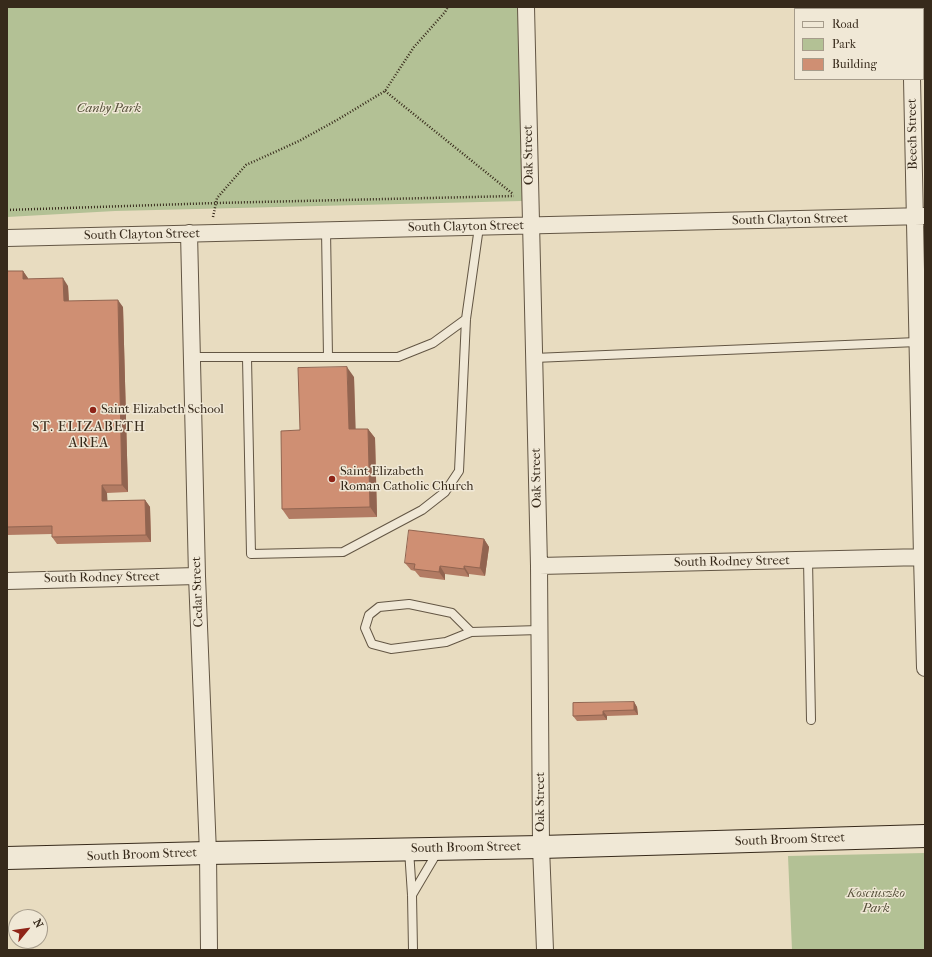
<!DOCTYPE html>
<html>
<head>
<meta charset="utf-8">
<style>
  body { margin:0 }
  #map { position:relative; width:932px; height:957px; overflow:hidden; background:#e8dcc0; font-family:"IM FELL French Canon",serif }
  canvas { display:block }
  .frame { position:absolute; inset:0; border:8px solid #372a1b; pointer-events:none }
  .legend { position:absolute; left:794px; top:8px; width:130px; height:72px; box-sizing:border-box; background:#f0e8d6; border:1px solid #a69c8b; margin:0; padding:5px 7px; list-style:none; font-size:12px; color:#372a1b }
  .legend li { display:flex; align-items:center; gap:8px; height:20px }
  .legend b { width:20px; border:1px solid #a69c8b }
  .north { position:absolute; left:8px; top:909px; width:40px; height:40px; box-sizing:border-box; background:#f0e8d6; border:1px solid #a69c8b; border-radius:50%; rotate:61deg; font-size:11px; font-weight:700; line-height:16px; text-align:center; color:#372a1b }
  .north::after { content:''; display:block; margin:auto; width:14px; height:18px; background:#8f2418; clip-path:polygon(50% 0,100% 100%,50% 72%,0 100%) }
</style>
</head>
<body>
<div id="map">
<canvas width="932" height="957"></canvas>
<div class="frame"></div>
<ul class="legend">
<li><b style="height:5px;background:#f0e8d6"></b>Road</li>
<li><b style="height:11px;background:#b3c195"></b>Park</li>
<li><b style="height:11px;background:#cf8f73"></b>Building</li>
</ul>
<div class="north">N</div>
</div>
<script>
const c = document.querySelector('canvas').getContext('2d');
c.lineJoin = 'round';
function fill(path, color) { c.fillStyle = color; c.fill(path, 'evenodd'); }
function stroke(path, color, width, dash) { c.strokeStyle = color; c.lineWidth = width; c.lineCap = dash ? 'butt' : 'round'; c.setLineDash(dash || []); c.stroke(path); }
function drawText(font, color, halo, rows, align = 'center') {
  c.font = font + ' "IM FELL French Canon",serif'; c.lineWidth = 3; c.setLineDash([]); c.textBaseline = 'middle'; c.strokeStyle = halo; c.fillStyle = color; for (const [text, x, y, turn = 0] of rows) {
    c.save(); c.translate(x, y); c.rotate((+turn || 0) * Math.PI / 180); c.textAlign = isNaN(turn) ? turn : align; if (halo) c.strokeText(text, 0, 0); c.fillText(text, 0, 0); c.restore();
  }
}
fill(new Path2D(`
  M 7,7 L 519,7 L 522,201 L 115,211 L 7,217 Z
  M 925,853 L 925,950 L 792,950 L 788,856 Z`), '#b3c195');
const lane = new Path2D(`
  M 326,230 L 328,357
  M 192,357 L 398,357 L 433,343 L 466,319
  M 247,358 L 251,554 L 343,552 L 422,510 L 445,492 L 459,471 L 466,319 L 479,227
  M 534,358 L 917,342
  M 808,560 L 811,720
  M 471,632 L 446,642 L 391,649 L 372,644 L 365,628 L 369,615 L 379,607 L 409,604 L 452,613 L 471,632 L 539,630
  M 409,850 L 412,895 L 413,950
  M 412,895 L 438,851`);
const street = new Path2D(`
  M 526,7 L 539,566 L 541,847 L 545,950
  M 910,7 L 910,9
  M 912,79 L 922,557 L 925,668
  M 189,233 L 197,576 L 208,853 L 209,950
  M 7,238 L 925,216
  M 539,566 L 925,557
  M 7,581 L 197,576`);
const secondary = new Path2D(`
  M 7,858 L 208,853 L 541,847 L 925,836`);
stroke(lane, '#635644', 10);
stroke(street, '#635644', 18);
stroke(secondary, '#372a1b', 24);
stroke(new Path2D(`
  M 385,91 L 513,194
  M 7,210 L 216,203 L 514,196
  M 213,217 L 217,198 L 246,165 L 299,141 L 337,120 L 385,91 L 414,47 L 445,12 L 448,7`), '#372a1b', 2.5, [1, 2]);
stroke(lane, '#f0e8d6', 8);
stroke(street, '#f0e8d6', 16);
stroke(secondary, '#f0e8d6', 22);
fill(new Path2D(`
  M 7,271 L 23,271 L 28,279 L 68,286 L 69,301 L 123,307 L 128,492 L 107,493 L 107,501 L 145,500 L 150,507 L 151,542 L 57,544 L 52,537 L 52,534 L 7,535 Z
  M 354,377 L 355,429 L 368,429 L 375,438 L 377,517 L 289,519 L 282,509 Z
  M 484,539 L 489,547 L 485,576 L 469,574 L 469,577 L 445,574 L 445,580 L 420,577 L 415,571 L 411,570 L 405,563 Z
  M 634,702 L 637,707 L 638,715 L 607,716 L 607,720 L 577,721 L 573,716 Z`), '#b27b63');
fill(new Path2D(`
  M 23,271 L 28,278 L 28,287 L 23,279 Z
  M 63,278 L 68,286 L 69,308 L 64,301 Z
  M 118,300 L 123,307 L 128,492 L 122,485 Z
  M 347,367 L 354,377 L 356,439 L 349,429 Z
  M 368,429 L 375,438 L 377,517 L 370,507 Z
  M 102,485 L 107,493 L 108,508 L 102,501 Z
  M 145,500 L 150,507 L 151,542 L 146,535 Z
  M 484,539 L 489,547 L 485,576 L 480,568 Z
  M 440,566 L 445,574 L 445,580 L 439,572 Z
  M 464,566 L 469,574 L 469,577 L 464,569 Z
  M 634,702 L 637,707 L 638,715 L 634,710 Z
  M 603,711 L 607,716 L 607,720 L 603,715 Z`), '#916450');
const building = new Path2D(`
  M 7,271 L 23,271 L 23,279 L 63,278 L 64,301 L 118,300 L 122,485 L 102,485 L 102,501 L 145,500 L 146,535 L 52,537 L 52,526 L 7,527 Z
  M 347,367 L 349,429 L 368,429 L 370,507 L 282,509 L 281,431 L 300,430 L 298,368 Z
  M 409,530 L 484,539 L 480,568 L 464,566 L 464,569 L 440,566 L 439,572 L 414,569 L 415,564 L 405,563 Z
  M 634,702 L 634,710 L 603,711 L 603,715 L 573,716 L 573,703 Z`);
fill(building, '#cf8f73');
stroke(building, '#916450', 1);
for (const [x, y, r, color] of [
  [93,410,4,"#8f2418"],
  [332,479,4,"#8f2418"]
]) { const dot = new Path2D(); dot.arc(x, y, r, 0, 2 * Math.PI); c.fillStyle = color; c.fill(dot); stroke(dot, '#f0e8d6', 1.5); }
drawText('italic 13px', '#56503a', '#f0e8d6', [
  ["Canby Park",109,109],
  ["Kosciuszko",876,894],
  ["Park",876,909]
]);
drawText('13px', '#372a1b', '#f0e8d6', [
  ["Beech Street",913,134,-91],
  ["Oak Street",529,155,-91],
  ["South Clayton Street",790,220,-1],
  ["South Clayton Street",466,227,-1],
  ["South Clayton Street",142,235,-1],
  ["Oak Street",537,478,-91],
  ["South Rodney Street",732,562,-1],
  ["South Rodney Street",102,578,-1],
  ["Cedar Street",198,592,-92],
  ["Oak Street",541,802,-90],
  ["South Broom Street",790,840,-2],
  ["South Broom Street",466,848,-1],
  ["South Broom Street",142,855,-2]
]);
drawText('13px', '#372a1b', '#f0e8d6', [
  ["Saint Elizabeth School",101,410],
  ["Saint Elizabeth",340,472],
  ["Roman Catholic Church",340,487]
], 'left');
c.letterSpacing = '1px';
drawText('14px', '#372a1b', '#f0e8d6', [
  ["ST. ELIZABETH",89,428],
  ["AREA",89,444]
]);
c.letterSpacing = '0px';
</script>
</body>
</html>
